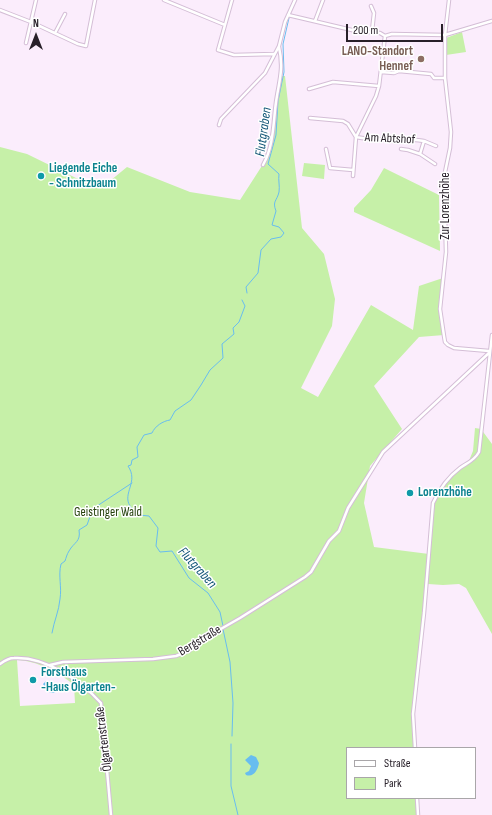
<!DOCTYPE html>
<html>
<head>
<meta charset="utf-8">
<style>
  body { margin:0 }
  #map { position:relative; width:492px; height:815px; overflow:hidden; background:#fbedfc; font-family:"Sofia Sans Condensed",sans-serif }
  canvas { display:block }
  .legend { position:absolute; left:346px; top:747px; width:130px; height:52px; box-sizing:border-box; background:#fff; border:1px solid #a9a6a9; margin:0; padding:5px 7px; list-style:none; font-size:12px; color:#282029 }
  .legend li { display:flex; align-items:center; gap:8px; height:20px }
  .legend b { width:20px; border:1px solid #a9a6a9 }
  .north { position:absolute; left:16px; top:16px; width:40px; height:40px; -webkit-text-stroke:3px #fff; paint-order:stroke; rotate:0deg; font-size:11px; font-weight:700; line-height:16px; text-align:center; color:#282029 }
  .north::after { content:''; display:block; margin:auto; width:14px; height:18px; background:#282029; clip-path:polygon(50% 0,100% 100%,50% 72%,0 100%) }
  .scale { position:absolute; left:346px; top:24px; width:97px; height:18px; box-sizing:border-box; border:2px solid #282029; border-top:0; padding-left:5px; font-size:12px; line-height:14px; white-space:nowrap; color:#282029; -webkit-text-stroke:3px #fff; paint-order:stroke }
</style>
</head>
<body>
<div id="map">
<canvas width="492" height="815"></canvas>
<ul class="legend">
<li><b style="height:5px;background:#fff"></b>Straße</li>
<li><b style="height:11px;background:#c6f0a8"></b>Park</li>
</ul>
<div class="north">N</div>
<div class="scale">200 m</div>
</div>
<script>
const c = document.querySelector('canvas').getContext('2d');
c.lineJoin = 'round';
function fill(path, color) { c.fillStyle = color; c.fill(path, 'evenodd'); }
function stroke(path, color, width, dash) { c.strokeStyle = color; c.lineWidth = width; c.lineCap = dash ? 'butt' : 'round'; c.setLineDash(dash || []); c.stroke(path); }
function drawText(font, color, halo, rows, align = 'center') {
  c.font = font + ' "Sofia Sans Condensed",sans-serif'; c.lineWidth = 3; c.setLineDash([]); c.textBaseline = 'middle'; c.strokeStyle = halo; c.fillStyle = color; for (const [text, x, y, turn = 0] of rows) {
    c.save(); c.translate(x, y); c.rotate((+turn || 0) * Math.PI / 180); c.textAlign = isNaN(turn) ? turn : align; if (halo) c.strokeText(text, 0, 0); c.fillText(text, 0, 0); c.restore();
  }
}
fill(new Path2D(`
  M 462,32 L 466,52 L 446,55 L 446,38 Z
  M 281,76 L 285,76 L 302,228 L 324,254 L 335,299 L 332,326 L 301,388 L 318,397 L 371,305 L 413,330 L 419,286 L 443,278 L 440,309 L 444,335 L 419,337 L 374,386 L 402,429 L 370,466 L 364,503 L 374,547 L 429,554 L 432,514 L 438,492 L 460,468 L 468,463 L 473,451 L 475,428 L 481,429 L 492,444 L 492,634 L 466,588 L 459,584 L 443,585 L 428,584 L 413,714 L 415,748 L 347,748 L 347,798 L 417,798 L 418,815 L 0,815 L 0,147 L 27,154 L 76,178 L 105,185 L 127,167 L 190,192 L 240,200 L 267,158 L 273,139 L 276,101 ZM 17,660 C 37,661 59,672 74,685 L 75,703 L 20,706 Z
  M 304,163 L 325,165 L 324,179 L 302,176 Z
  M 384,168 L 439,195 L 440,251 L 354,212 L 354,208 L 371,190 Z`), '#c6f0a8');
fill(new Path2D(`
  M 46,681 L 50,681 L 58,688 L 58,691 L 53,693 L 49,692 L 43,684 Z
  M 251,755 L 256,757 L 259,763 C 258,769 254,778 246,775 L 245,773 L 249,771 L 251,766 L 245,760 Z`), '#68bdef');
stroke(new Path2D(`
  M 247,293 L 246,287 L 258,273 L 261,250 L 271,239 L 281,237 L 284,233 L 279,227 L 272,225 L 276,211 C 272,201 277,201 279,192 C 280,186 278,180 279,174 L 268,164 L 276,135 L 278,101 L 284,72 L 283,44 L 289,18
  M 223,626 L 220,612 L 208,593 L 189,578 L 172,551 L 160,552 L 156,546 L 158,528 L 149,516 L 139,515 C 136,513 132,509 130,506 C 122,493 139,482 128,466 L 131,465 L 132,460 L 138,457 L 137,447 L 144,435 L 152,433 C 155,426 163,421 170,420 L 175,411 L 191,400 L 201,385 L 210,370 L 223,358 L 222,344 L 234,334 L 233,328 L 239,322 L 245,306 L 242,300
  M 223,629 L 230,662 L 233,703 L 232,736
  M 52,633 C 54,621 59,611 60,599 C 62,587 58,576 61,564 L 65,561 C 66,558 67,554 69,551 C 74,542 81,542 79,530 L 87,525 L 92,511 L 97,506 L 132,483
  M 231,744 L 231,786 L 238,815`), '#68bdef', 1);
const street = new Path2D(`
  M 164,0 L 225,25
  M 232,0 L 218,50 L 234,55 L 274,54
  M 449,0 L 445,35 L 445,78 L 451,132 L 450,148 L 444,177 L 446,252 L 440,309 L 444,336 L 445,342 L 448,345 L 454,348 L 489,351
  M 371,6 L 374,13 L 372,31
  M 0,10 L 31,22 L 78,44 L 86,46 L 95,0
  M 288,15 L 356,31 L 380,33 L 385,36 L 392,34 L 445,35 L 492,21
  M 315,21 L 323,0
  M 55,33 L 65,14
  M 26,43 L 36,0
  M 381,72 L 394,73 L 399,71 L 431,74 L 434,78 L 445,78
  M 309,89 L 333,82 L 379,86
  M 310,118 L 343,121 L 348,124 L 356,137 C 378,142 401,137 424,141 L 420,154 L 408,150 L 401,149
  M 219,125 L 221,119 L 265,73 L 279,46 L 285,22 L 295,0
  M 424,141 L 436,146
  M 326,149 L 330,168 L 353,170
  M 420,154 L 435,164
  M 263,165 C 274,145 273,124 276,102 C 279,81 284,69 279,47
  M 353,176 L 356,137 L 376,96 L 379,86 L 385,36
  M 0,664 C 4,661 9,658 14,658 C 45,656 81,681 101,703 L 111,815
  M 50,665 L 63,662 L 153,659 L 176,656 L 189,651 L 205,635 L 219,630 L 240,618 L 305,577 L 311,572 L 329,541 L 339,531 L 348,508 L 383,452 L 490,352
  M 415,748 L 413,714 L 424,613 L 433,503 C 439,490 448,477 460,468 C 467,463 474,461 479,452 L 492,335
  M 417,798 L 418,815`);
stroke(street, '#d4bed6', 4.5);
stroke(street, '#fff', 2.5);
for (const [x, y, r, color] of [
  [421,59,4,"#8d6e63"],
  [41,176,4,"#0f9aa8"],
  [410,493,4,"#0f9aa8"],
  [33,680,4,"#0f9aa8"]
]) { const dot = new Path2D(); dot.arc(x, y, r, 0, 2 * Math.PI); c.fillStyle = color; c.fill(dot); stroke(dot, '#fff', 1.5); }
drawText('bold 13px', '#785e54', '#fff', [
  ["LANO-Standort",413,52],
  ["Hennef",413,67]
], 'right');
drawText('13px', '#282029', '#fff', [
  ["Am Abtshof",390,139,3],
  ["Zur Lorenzhöhe",446,206,-90],
  ["Bergstraße",200,641,-31],
  ["Ölgartenstraße",104,739,-97]
]);
drawText('bold 13px', '#0d838f', '#fff', [
  ["Liegende Eiche",49,169],
  ["- Schnitzbaum",49,184],
  ["Lorenzhöhe",418,493],
  ["Forsthaus",41,673],
  ["-Haus Ölgarten-",41,688]
], 'left');
drawText('13px', '#26410c', '#fff', [
  ["Geistinger Wald",108,513]
]);
drawText('italic 14px', '#135677', '#fff', [
  ["Flutgraben",264,132,-82],
  ["Flutgraben",197,568,48]
]);
</script>
</body>
</html>
